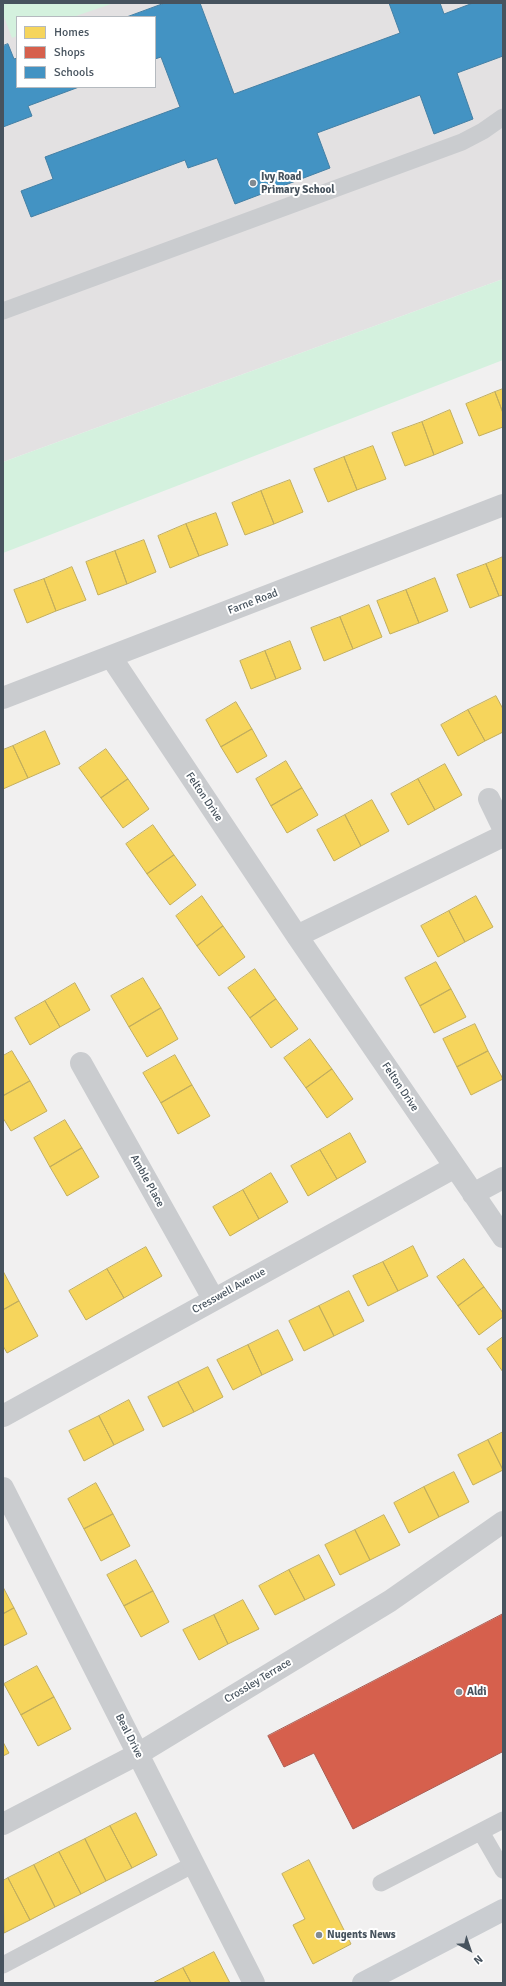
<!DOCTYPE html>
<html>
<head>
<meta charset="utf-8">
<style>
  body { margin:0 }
  #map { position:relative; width:506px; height:1986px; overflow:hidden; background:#f1f0f0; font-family:Signika,sans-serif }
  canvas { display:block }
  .frame { position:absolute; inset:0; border:4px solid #47535e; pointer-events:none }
  .legend { position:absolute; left:16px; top:16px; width:140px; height:72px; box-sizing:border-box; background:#fff; border:1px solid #b5babf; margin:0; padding:5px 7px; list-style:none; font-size:12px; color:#47535e }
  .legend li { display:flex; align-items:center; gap:8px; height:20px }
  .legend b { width:20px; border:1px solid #b5babf }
  .north { position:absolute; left:450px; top:1930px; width:40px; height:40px; -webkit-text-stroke:3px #fff; paint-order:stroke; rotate:140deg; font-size:11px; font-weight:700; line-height:16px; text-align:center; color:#47535e }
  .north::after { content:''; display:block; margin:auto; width:14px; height:18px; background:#47535e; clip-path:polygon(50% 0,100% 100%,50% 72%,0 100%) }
</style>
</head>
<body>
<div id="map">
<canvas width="506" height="1986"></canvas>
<div class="frame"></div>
<ul class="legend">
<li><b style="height:11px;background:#f6d55c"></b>Homes</li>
<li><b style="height:11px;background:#d6604d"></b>Shops</li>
<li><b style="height:11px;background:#4393c3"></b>Schools</li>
</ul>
<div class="north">N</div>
</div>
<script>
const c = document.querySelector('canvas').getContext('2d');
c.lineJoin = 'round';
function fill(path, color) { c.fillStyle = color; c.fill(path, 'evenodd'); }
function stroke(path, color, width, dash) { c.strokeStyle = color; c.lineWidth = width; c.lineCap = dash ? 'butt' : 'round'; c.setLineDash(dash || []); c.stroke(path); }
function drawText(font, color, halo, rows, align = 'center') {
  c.font = font + ' Signika,sans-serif'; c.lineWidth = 4; c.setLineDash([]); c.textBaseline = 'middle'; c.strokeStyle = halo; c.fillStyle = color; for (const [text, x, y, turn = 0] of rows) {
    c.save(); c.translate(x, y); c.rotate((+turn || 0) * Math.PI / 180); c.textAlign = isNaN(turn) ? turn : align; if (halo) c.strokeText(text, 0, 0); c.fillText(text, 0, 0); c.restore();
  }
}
fill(new Path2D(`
  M 3,3 L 503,3 L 503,279 L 3,462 ZM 17,17 L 155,17 L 155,87 L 17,87 Z`), '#e3e1e2');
fill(new Path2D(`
  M 3,3 L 114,3 L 73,17 L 17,17 L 17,36 L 12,38 L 3,14 Z
  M 503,279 L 503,360 L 3,553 L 3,462 Z`), '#d4f1de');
const homes = new Path2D(`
  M 503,389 L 503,413 L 495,392 Z
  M 495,392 L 503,413 L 503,427 L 479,436 L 466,404 Z
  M 450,410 L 463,443 L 434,455 L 422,422 Z
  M 422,422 L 434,455 L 405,466 L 392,433 Z
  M 373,446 L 386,479 L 357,490 L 344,457 Z
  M 344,457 L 357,490 L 328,502 L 314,469 Z
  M 290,480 L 303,512 L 274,524 L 261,491 Z
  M 261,491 L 274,524 L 245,535 L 232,503 Z
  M 216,513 L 228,545 L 199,556 L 186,524 Z
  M 186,524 L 199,556 L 170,568 L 158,536 Z
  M 144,540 L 156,572 L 127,584 L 115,551 Z
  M 115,551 L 127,584 L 98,595 L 86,562 Z
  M 503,557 L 503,595 L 499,596 L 486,564 Z
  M 486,564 L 499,596 L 470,608 L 457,575 Z
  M 72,567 L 86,600 L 56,611 L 44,579 Z
  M 435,578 L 448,611 L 419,623 L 406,590 Z
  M 44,579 L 56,611 L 27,623 L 14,590 Z
  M 406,590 L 419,623 L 390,634 L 377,601 Z
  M 369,605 L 382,637 L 353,649 L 340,617 Z
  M 340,617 L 353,649 L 324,661 L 311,628 Z
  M 290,641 L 301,669 L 276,679 L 265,651 Z
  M 265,651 L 276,679 L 251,689 L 240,661 Z
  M 496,696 L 503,709 L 503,732 L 485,741 L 468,710 Z
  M 236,702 L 252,729 L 221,747 L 206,720 Z
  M 468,710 L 485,741 L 458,756 L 441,725 Z
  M 252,729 L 267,756 L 237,773 L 221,747 Z
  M 45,731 L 60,764 L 28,778 L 13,746 Z
  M 13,746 L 28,778 L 3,789 L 3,750 Z
  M 106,749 L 128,779 L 101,798 L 79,768 Z
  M 286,761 L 302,788 L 271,806 L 256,779 Z
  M 445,764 L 462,795 L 435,810 L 418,779 Z
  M 128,779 L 149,809 L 123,828 L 101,798 Z
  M 418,779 L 435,810 L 408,825 L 391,794 Z
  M 302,788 L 318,815 L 287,833 L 271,806 Z
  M 372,800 L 389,831 L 361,846 L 345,815 Z
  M 345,815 L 361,846 L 334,861 L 317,830 Z
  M 153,825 L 174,855 L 147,874 L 126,844 Z
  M 174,855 L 196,885 L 170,905 L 147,874 Z
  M 202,896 L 223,926 L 197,946 L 176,916 Z
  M 476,896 L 493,927 L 465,942 L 449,911 Z
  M 449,911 L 465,942 L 438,957 L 421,926 Z
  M 223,926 L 245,957 L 219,976 L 197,946 Z
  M 436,962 L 451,989 L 420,1006 L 405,978 Z
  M 255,969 L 276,999 L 250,1018 L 228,988 Z
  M 143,978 L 161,1008 L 129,1027 L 111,996 Z
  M 75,983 L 90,1010 L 60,1027 L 45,1001 Z
  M 451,989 L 466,1017 L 434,1033 L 420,1006 Z
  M 276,999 L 298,1029 L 271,1048 L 250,1018 Z
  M 45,1001 L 60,1027 L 30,1045 L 15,1018 Z
  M 161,1008 L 178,1039 L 147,1057 L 129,1027 Z
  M 475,1024 L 488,1051 L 457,1067 L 443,1039 Z
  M 310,1039 L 332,1069 L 306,1088 L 284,1058 Z
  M 12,1051 L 30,1081 L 3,1096 L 3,1056 Z
  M 488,1051 L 503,1079 L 471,1095 L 457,1067 Z
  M 175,1055 L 192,1085 L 161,1103 L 143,1073 Z
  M 332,1069 L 353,1099 L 327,1118 L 306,1088 Z
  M 30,1081 L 47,1111 L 11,1131 L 3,1118 L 3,1096 Z
  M 192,1085 L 210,1116 L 178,1134 L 161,1103 Z
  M 65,1120 L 82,1148 L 50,1167 L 34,1138 Z
  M 350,1133 L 366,1162 L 337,1179 L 320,1150 Z
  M 82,1148 L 99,1177 L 67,1196 L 50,1167 Z
  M 320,1150 L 337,1179 L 308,1196 L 291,1166 Z
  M 271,1173 L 288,1202 L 259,1219 L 243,1190 Z
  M 243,1190 L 259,1219 L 230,1236 L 213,1207 Z
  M 413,1246 L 428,1276 L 398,1291 L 383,1262 Z
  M 146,1247 L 162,1276 L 124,1298 L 107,1269 Z
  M 464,1259 L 484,1287 L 458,1306 L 437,1277 Z
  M 383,1262 L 398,1291 L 368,1306 L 353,1276 Z
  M 107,1269 L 124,1298 L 86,1320 L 69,1291 Z
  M 3,1271 L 19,1301 L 3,1310 Z
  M 484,1287 L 503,1313 L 503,1317 L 479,1335 L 458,1306 Z
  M 349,1291 L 364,1321 L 334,1336 L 319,1306 Z
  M 19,1301 L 38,1336 L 7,1353 L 3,1346 L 3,1310 Z
  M 319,1306 L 334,1336 L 304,1351 L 289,1321 Z
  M 278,1330 L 293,1360 L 262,1375 L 248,1345 Z
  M 503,1337 L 503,1372 L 487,1349 Z
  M 248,1345 L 262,1375 L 233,1390 L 217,1360 Z
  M 208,1367 L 223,1397 L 194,1412 L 178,1382 Z
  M 178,1382 L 194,1412 L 163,1427 L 148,1397 Z
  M 129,1400 L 144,1430 L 114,1445 L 99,1416 Z
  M 99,1416 L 114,1445 L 84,1461 L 69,1431 Z
  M 503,1432 L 503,1470 L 488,1440 Z
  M 488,1440 L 503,1470 L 473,1485 L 458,1455 Z
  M 454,1472 L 469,1502 L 439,1517 L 424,1487 Z
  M 96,1483 L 113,1514 L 84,1529 L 68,1499 Z
  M 424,1487 L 439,1517 L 409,1533 L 394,1503 Z
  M 113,1514 L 130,1546 L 101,1561 L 84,1529 Z
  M 384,1515 L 400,1545 L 370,1560 L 355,1530 Z
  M 355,1530 L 370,1560 L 340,1575 L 325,1545 Z
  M 319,1555 L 335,1585 L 305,1600 L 289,1570 Z
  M 136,1560 L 153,1591 L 124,1606 L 107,1575 Z
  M 289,1570 L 305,1600 L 275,1615 L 259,1586 Z
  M 3,1587 L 14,1608 L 3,1614 Z
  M 153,1591 L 169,1622 L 141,1637 L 124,1606 Z
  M 243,1600 L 259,1629 L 228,1644 L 214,1615 Z
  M 14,1608 L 27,1634 L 3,1646 L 3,1614 Z
  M 214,1615 L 228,1644 L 199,1660 L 183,1630 Z
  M 37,1666 L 54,1697 L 21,1715 L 4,1684 Z
  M 54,1697 L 71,1729 L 38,1746 L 21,1715 Z
  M 3,1742 L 9,1753 L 3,1756 Z
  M 136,1813 L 157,1855 L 132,1868 L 110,1826 Z
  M 110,1826 L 132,1868 L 106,1881 L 85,1839 Z
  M 85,1839 L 106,1881 L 81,1894 L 59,1852 Z
  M 59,1852 L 81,1894 L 55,1907 L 34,1865 Z
  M 309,1860 L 351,1944 L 313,1964 L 293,1925 L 305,1919 L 282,1874 Z
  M 34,1865 L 55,1907 L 30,1920 L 8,1878 Z
  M 8,1878 L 30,1920 L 4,1933 L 3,1881 Z
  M 214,1952 L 230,1983 L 191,1983 L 183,1968 Z
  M 183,1968 L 191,1983 L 153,1983 Z`);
fill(homes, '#f6d55c');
stroke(homes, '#c2ae5d', 1);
const shops = new Path2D(`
  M 503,1614 L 503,1754 L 502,1752 L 353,1829 L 314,1753 L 284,1767 L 268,1736 Z`);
fill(shops, '#d6604d');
stroke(shops, '#ab5c52', 1);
const schools = new Path2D(`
  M 165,3 L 200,3 L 234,94 L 400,33 L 389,3 L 440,3 L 444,14 L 473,3 L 503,3 L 503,56 L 457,73 L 473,119 L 434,134 L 420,95 L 317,133 L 330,168 L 235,204 L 217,158 L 188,168 L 185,160 L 31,217 L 21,191 L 53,179 L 45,157 L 180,107 L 161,57 L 155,59 L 155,17 L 127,17 Z
  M 8,44 L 14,59 L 17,58 L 17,87 L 79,87 L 28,106 L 32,116 L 3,127 L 3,46 Z`);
fill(schools, '#4393c3');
stroke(schools, '#4480a5', 1);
stroke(new Path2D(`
  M 3,311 L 462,142 L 483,131 L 503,117
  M 481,1832 L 503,1870
  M 381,1883 L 503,1820
  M 3,1965 L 194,1864`), '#cacccf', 17);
stroke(new Path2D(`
  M 111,657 L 297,936 L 503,1237
  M 3,698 L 503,505
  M 489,799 L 503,828
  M 297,936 L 503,836
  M 81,1063 L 214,1300
  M 473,1194 L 503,1178
  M 3,1416 L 455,1167
  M 3,1488 L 254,1983
  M 3,1824 L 138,1754 L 390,1601 L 503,1522`), '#cacccf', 22);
stroke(new Path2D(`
  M 363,1983 L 503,1910`), '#cacdd1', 22);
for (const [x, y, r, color] of [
  [253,183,4,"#828a91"],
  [459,1692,4,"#828a91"],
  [319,1935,4,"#828a91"]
]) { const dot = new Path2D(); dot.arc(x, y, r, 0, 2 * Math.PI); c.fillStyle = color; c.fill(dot); stroke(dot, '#fff', 1.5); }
drawText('bold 11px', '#47535e', '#fff', [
  ["Ivy Road",261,177],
  ["Primary School",261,190],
  ["Aldi",467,1692],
  ["Nugents News",327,1935]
], 'left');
drawText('11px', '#47535e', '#fff', [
  ["Farne Road",253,602,-21],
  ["Felton Drive",204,797,56],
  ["Felton Drive",400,1087,56],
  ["Amble Place",147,1181,61],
  ["Cresswell Avenue",229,1291,-29],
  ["Crossley Terrace",258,1681,-31],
  ["Beal Drive",129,1736,63]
]);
</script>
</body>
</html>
